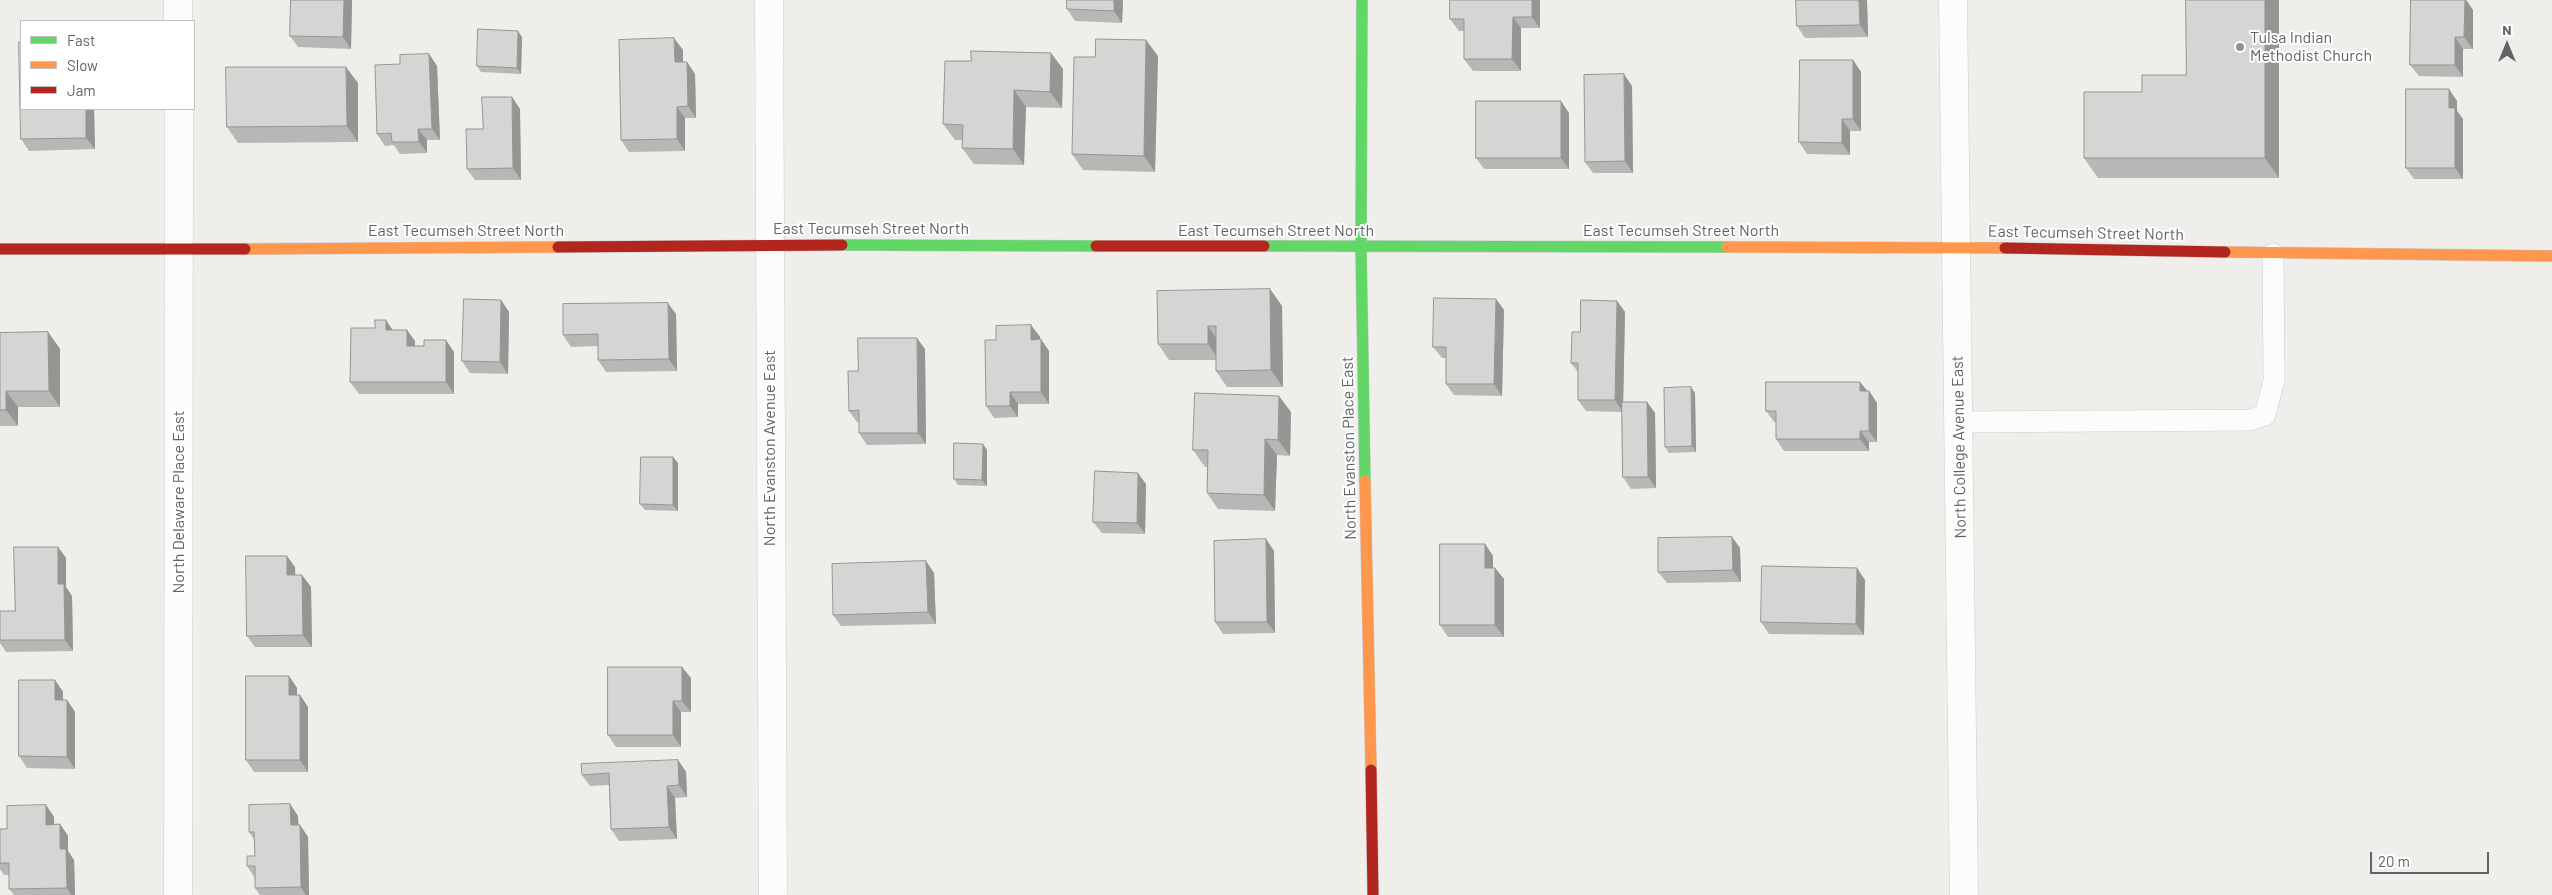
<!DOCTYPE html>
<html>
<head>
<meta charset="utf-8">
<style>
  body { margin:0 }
  #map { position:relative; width:2552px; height:895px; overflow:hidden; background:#efeeea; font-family:Barlow,sans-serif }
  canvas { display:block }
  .legend { position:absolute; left:20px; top:20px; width:175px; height:90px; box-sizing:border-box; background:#fff; border:1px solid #bfc1c3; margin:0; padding:6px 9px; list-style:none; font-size:15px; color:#5f6368 }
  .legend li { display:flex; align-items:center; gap:10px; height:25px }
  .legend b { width:25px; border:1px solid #bfc1c3 }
  .north { position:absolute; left:2482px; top:20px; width:50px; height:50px; -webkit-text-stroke:4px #fff; paint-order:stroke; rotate:0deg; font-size:14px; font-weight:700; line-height:20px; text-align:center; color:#5f6368 }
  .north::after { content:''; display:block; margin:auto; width:18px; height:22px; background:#5f6368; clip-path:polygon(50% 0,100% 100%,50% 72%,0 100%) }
  .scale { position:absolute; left:2370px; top:852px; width:119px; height:22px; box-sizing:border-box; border:2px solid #5f6368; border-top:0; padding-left:6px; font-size:15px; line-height:18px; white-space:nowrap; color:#5f6368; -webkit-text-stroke:4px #fff; paint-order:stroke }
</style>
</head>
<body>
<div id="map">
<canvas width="2552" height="895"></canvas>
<ul class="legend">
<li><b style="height:6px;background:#63d668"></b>Fast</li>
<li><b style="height:6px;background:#ff974d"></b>Slow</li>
<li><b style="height:6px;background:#b3261e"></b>Jam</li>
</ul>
<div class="north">N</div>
<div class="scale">20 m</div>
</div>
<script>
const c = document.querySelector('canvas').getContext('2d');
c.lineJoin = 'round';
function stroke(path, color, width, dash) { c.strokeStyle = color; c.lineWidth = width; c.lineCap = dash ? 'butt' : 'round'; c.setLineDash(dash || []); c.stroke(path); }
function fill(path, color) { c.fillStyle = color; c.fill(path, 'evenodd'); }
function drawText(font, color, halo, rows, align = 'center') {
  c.font = font + ' Barlow,sans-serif'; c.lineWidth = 4; c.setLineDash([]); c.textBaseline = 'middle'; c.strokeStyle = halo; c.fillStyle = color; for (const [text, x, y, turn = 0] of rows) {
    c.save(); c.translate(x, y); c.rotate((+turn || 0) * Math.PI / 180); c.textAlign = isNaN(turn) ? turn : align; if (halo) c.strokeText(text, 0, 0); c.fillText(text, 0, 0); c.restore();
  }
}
const lane = new Path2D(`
  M 1959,422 L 2250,420 L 2265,415 L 2274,380 L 2273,254`);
const street = new Path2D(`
  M 178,0 L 178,21
  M 769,0 L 773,895
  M 1953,0 L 1964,895
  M 178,895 L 179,109`);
const fast = new Path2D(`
  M 1362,0 L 1361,248 L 1365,481
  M 842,245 L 1096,246
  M 1264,246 L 1727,247`);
const slow = new Path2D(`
  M 1727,247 L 2005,248
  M 245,249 L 558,247
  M 2225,252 L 2552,256
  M 1365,481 L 1371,770`);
const jam = new Path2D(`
  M 1096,246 L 1264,246
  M 558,247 L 842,245
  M 2005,248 L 2225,252
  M 0,249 L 245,249
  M 1371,770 L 1373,895`);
stroke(lane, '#cbcccc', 22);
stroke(street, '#cbcccc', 29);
stroke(fast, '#cacacb', 12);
stroke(slow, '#cacacb', 12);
stroke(jam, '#cacacb', 12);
stroke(lane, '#fdfcfc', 21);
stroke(street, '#fdfcfc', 28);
stroke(fast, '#63d668', 11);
stroke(slow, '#ff974d', 11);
stroke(jam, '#b3261e', 11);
fill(new Path2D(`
  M 291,0 L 352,0 L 351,49 L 298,47 L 290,36 Z
  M 1123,0 L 1122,23 L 1075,21 L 1067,9 Z
  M 1540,0 L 1540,28 L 1521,28 L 1521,71 L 1473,71 L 1464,59 L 1464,31 L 1459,31 L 1450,19 Z
  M 1796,0 L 1867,0 L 1868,37 L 1805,38 L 1797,26 Z
  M 2279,0 L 2279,178 L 2098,178 L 2084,158 L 2142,92 L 2186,75 Z
  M 2411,0 L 2466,0 L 2473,10 L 2473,49 L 2463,49 L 2463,77 L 2419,76 L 2410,65 Z
  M 522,37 L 521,74 L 481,72 L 477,66 Z
  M 683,50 L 683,62 L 687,62 L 695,74 L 696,118 L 685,118 L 685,151 L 629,152 L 621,140 Z
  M 429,54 L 437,66 L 440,140 L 427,140 L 427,153 L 400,154 L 394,145 L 385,146 L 377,134 L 400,64 Z
  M 1158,56 L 1155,172 L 1083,170 L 1072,154 L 1095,57 Z
  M 1853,60 L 1861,72 L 1861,131 L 1850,131 L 1850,155 L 1807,154 L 1799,142 Z
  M 945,61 L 1063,69 L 1062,108 L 1026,107 L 1024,165 L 974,164 L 962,148 L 963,140 L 955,140 L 943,124 Z
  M 358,83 L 358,142 L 238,143 L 227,127 Z
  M 1632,86 L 1633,173 L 1593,173 L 1585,162 Z
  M 512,97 L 520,109 L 521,180 L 475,180 L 467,169 L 483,129 Z
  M 2457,101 L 2457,111 L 2463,119 L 2463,179 L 2414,179 L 2406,168 Z
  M 21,109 L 94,109 L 95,149 L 29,151 L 21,139 Z
  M 1569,113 L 1569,169 L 1484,169 L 1476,158 Z
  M 1270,289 L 1282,306 L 1283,387 L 1227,387 L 1216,371 L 1216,360 L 1169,360 L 1158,344 Z
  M 1496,299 L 1504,310 L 1502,396 L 1454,395 L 1446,384 L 1446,358 L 1442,358 L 1433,347 Z
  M 501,300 L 509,312 L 508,374 L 470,373 L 462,361 Z
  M 1617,301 L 1625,312 L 1623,402 L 1647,402 L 1655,413 L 1656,488 L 1631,489 L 1623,477 L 1622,412 L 1586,411 L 1578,400 L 1578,372 L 1571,363 L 1580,332 Z
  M 676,314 L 677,371 L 606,372 L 598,360 L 598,346 L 571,347 L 563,335 Z
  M 386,320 L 392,330 L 415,341 L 415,346 L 454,352 L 454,394 L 359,394 L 350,382 L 375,328 Z
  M 1031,325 L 1040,337 L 1040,339 L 1049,351 L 1049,404 L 1018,404 L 1018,417 L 994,418 L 986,406 L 996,340 Z
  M 48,332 L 60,349 L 60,407 L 18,407 L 18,426 L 0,426 L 0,333 Z
  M 925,349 L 926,444 L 867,445 L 859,433 L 859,422 L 857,422 L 849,411 L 858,371 Z
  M 1860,382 L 1867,391 L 1869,391 L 1877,403 L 1877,442 L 1869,442 L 1869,451 L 1784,451 L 1776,439 L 1776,422 L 1774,422 L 1766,411 Z
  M 1695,393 L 1696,452 L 1669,453 L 1665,447 Z
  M 1291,412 L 1290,456 L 1277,455 L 1275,511 L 1218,509 L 1207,493 L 1207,467 L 1205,467 L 1193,450 Z
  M 983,444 L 987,450 L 987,486 L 958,485 L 954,479 Z
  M 673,457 L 678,463 L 678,511 L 645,510 L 640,504 Z
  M 1146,484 L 1145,534 L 1102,533 L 1093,522 Z
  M 1732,537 L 1740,548 L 1741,582 L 1667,583 L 1658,572 Z
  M 1266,539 L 1274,551 L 1275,633 L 1223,634 L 1215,622 Z
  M 1485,544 L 1493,556 L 1493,568 L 1495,568 L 1504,579 L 1504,637 L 1448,637 L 1440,625 Z
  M 58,547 L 66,558 L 66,587 L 72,596 L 73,651 L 6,652 L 0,643 L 0,611 L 15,611 Z
  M 926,561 L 934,573 L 936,624 L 841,626 L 833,615 Z
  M 295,567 L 295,575 L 302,575 L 311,587 L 312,647 L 255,647 L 247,636 Z
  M 1865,580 L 1864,635 L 1769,634 L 1761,622 Z
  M 289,676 L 297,688 L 297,695 L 300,695 L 308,707 L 308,772 L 254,772 L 246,760 Z
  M 691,678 L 691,712 L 681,712 L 681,747 L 616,747 L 608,735 Z
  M 55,680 L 63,692 L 63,700 L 67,700 L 75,712 L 75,769 L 27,768 L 19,756 Z
  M 678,760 L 686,772 L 687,797 L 675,798 L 677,839 L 619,841 L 611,829 L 609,785 L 590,786 L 582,775 Z
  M 290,804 L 298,816 L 298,825 L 300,825 L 308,837 L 309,895 L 260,895 L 255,888 L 255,878 L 247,866 L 255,856 L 254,839 L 249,832 Z
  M 46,805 L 54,817 L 54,824 L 60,824 L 68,836 L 68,851 L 74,860 L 75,895 L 14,895 L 9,889 L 9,875 L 4,875 L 0,869 L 0,829 L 7,829 Z`), '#b8b7b5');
fill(new Path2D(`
  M 344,0 L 352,0 L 351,49 L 343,37 Z
  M 1114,0 L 1123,0 L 1122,23 L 1114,11 Z
  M 1532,0 L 1540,0 L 1540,28 L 1532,17 Z
  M 1859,0 L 1867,0 L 1868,37 L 1860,25 Z
  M 2265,0 L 2279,0 L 2279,178 L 2265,158 Z
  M 2465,0 L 2466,0 L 2473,10 L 2473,49 L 2464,37 Z
  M 1513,17 L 1521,28 L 1521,71 L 1512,59 Z
  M 518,31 L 522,37 L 521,74 L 517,68 Z
  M 2455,37 L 2463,49 L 2463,77 L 2455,65 Z
  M 674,38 L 683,50 L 683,74 L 675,62 Z
  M 1146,40 L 1158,56 L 1155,172 L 1144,156 Z
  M 1051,53 L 1063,69 L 1062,108 L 1050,92 Z
  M 429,54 L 437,66 L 440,140 L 432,129 Z
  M 1853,60 L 1861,72 L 1861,131 L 1853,119 Z
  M 687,62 L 695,74 L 696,118 L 688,106 Z
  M 346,67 L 358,83 L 358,142 L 347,126 Z
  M 1624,74 L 1632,86 L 1633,173 L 1625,161 Z
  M 2449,89 L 2457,101 L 2457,111 L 2463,119 L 2463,179 L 2455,168 L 2449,108 Z
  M 1014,90 L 1026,107 L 1024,165 L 1013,149 Z
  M 512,97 L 520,109 L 521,180 L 513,168 Z
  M 1561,101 L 1569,113 L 1569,169 L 1561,158 Z
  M 677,107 L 685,118 L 685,151 L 677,139 Z
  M 86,109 L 94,109 L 95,149 L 86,138 Z
  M 1842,119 L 1850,131 L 1850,155 L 1842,143 Z
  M 418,129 L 427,140 L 427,153 L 419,142 Z
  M 1270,289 L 1282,306 L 1283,387 L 1271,370 Z
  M 1496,299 L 1504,310 L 1502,396 L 1494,384 Z
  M 501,300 L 509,312 L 508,374 L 500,362 Z
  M 1617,301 L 1625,312 L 1623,412 L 1615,400 Z
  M 668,303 L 676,314 L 677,371 L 669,359 Z
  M 386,320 L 394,332 L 386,330 Z
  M 1031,325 L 1040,337 L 1040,351 L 1031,340 Z
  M 1208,326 L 1219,343 L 1219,360 L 1208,344 Z
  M 407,330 L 415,341 L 415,357 L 407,346 Z
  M 48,332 L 60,349 L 60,407 L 49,391 Z
  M 917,338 L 925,349 L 926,444 L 918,433 Z
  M 1041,339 L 1049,351 L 1049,404 L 1041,392 Z
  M 446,340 L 454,352 L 454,394 L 446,382 Z
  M 1860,382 L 1869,393 L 1860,391 Z
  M 1691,387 L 1695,393 L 1696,452 L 1692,446 Z
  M 6,391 L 18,407 L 18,426 L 6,410 Z
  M 1869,391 L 1877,403 L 1877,442 L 1869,431 Z
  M 1010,392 L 1018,404 L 1018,417 L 1010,406 Z
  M 1279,396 L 1291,412 L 1290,456 L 1278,440 Z
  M 1647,402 L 1655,413 L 1656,488 L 1648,477 Z
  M 1860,431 L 1869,442 L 1869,451 L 1860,439 Z
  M 1265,439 L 1277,455 L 1275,511 L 1264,495 Z
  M 983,444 L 987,450 L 987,486 L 982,480 Z
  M 673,457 L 678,463 L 678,511 L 673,505 Z
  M 1138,473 L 1146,484 L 1145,534 L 1137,523 Z
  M 1732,537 L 1740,548 L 1741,582 L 1733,570 Z
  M 1266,539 L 1274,551 L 1275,633 L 1267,622 Z
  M 1485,544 L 1493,556 L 1493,579 L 1485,568 Z
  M 58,547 L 66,558 L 66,587 L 72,596 L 73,651 L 65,640 L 58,584 Z
  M 287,556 L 295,567 L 296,587 L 287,575 Z
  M 926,561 L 934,573 L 936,624 L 928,612 Z
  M 1495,568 L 1504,579 L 1504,637 L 1495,625 Z
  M 1857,568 L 1865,580 L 1864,635 L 1856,624 Z
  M 302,575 L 311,587 L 312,647 L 303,635 Z
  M 682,667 L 691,678 L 691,712 L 682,701 Z
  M 289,676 L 297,688 L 297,707 L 289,695 Z
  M 55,680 L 63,692 L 63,712 L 55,700 Z
  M 300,695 L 308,707 L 308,772 L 300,760 Z
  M 67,700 L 75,712 L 75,769 L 67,757 Z
  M 673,701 L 681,712 L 681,747 L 673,735 Z
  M 678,760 L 686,772 L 687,797 L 679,785 Z
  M 667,786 L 675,798 L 677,839 L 669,827 Z
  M 290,804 L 298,816 L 299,837 L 291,825 Z
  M 46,805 L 54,817 L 54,836 L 46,825 Z
  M 60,824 L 68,836 L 68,851 L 74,860 L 75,895 L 71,895 L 67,888 L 60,849 Z
  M 300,825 L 308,837 L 309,895 L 306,895 L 301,887 Z`), '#969594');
const building = new Path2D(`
  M 291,0 L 344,0 L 343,37 L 290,36 Z
  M 1067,0 L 1114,0 L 1114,11 L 1067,9 Z
  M 1450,0 L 1532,0 L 1532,17 L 1513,17 L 1512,59 L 1464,59 L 1464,19 L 1450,19 Z
  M 1796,0 L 1859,0 L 1860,25 L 1797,26 Z
  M 2186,0 L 2265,0 L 2265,158 L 2084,158 L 2084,92 L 2142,92 L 2142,75 L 2186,75 Z
  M 2411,0 L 2465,0 L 2464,37 L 2455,37 L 2455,65 L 2410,65 Z
  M 478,29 L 518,31 L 517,68 L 477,66 Z
  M 674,38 L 675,62 L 687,62 L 688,106 L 677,107 L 677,139 L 621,140 L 619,40 Z
  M 1096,39 L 1146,40 L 1144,156 L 1072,154 L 1074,57 L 1095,57 Z
  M 19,42 L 21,42 L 21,109 L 86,109 L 86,138 L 21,139 Z
  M 971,51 L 1051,53 L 1050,92 L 1014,90 L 1013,149 L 962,148 L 963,125 L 943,124 L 945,61 L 971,61 Z
  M 429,54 L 432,129 L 418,129 L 419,142 L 392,142 L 391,133 L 377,134 L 375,65 L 400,64 L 400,55 Z
  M 1800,60 L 1853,60 L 1853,119 L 1842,119 L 1842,143 L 1799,142 Z
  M 226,67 L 346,67 L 347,126 L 227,127 Z
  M 1624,74 L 1625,161 L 1585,162 L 1584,75 Z
  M 2406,89 L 2449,89 L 2449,108 L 2455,108 L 2455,168 L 2406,168 Z
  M 482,97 L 512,97 L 513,168 L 467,169 L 466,129 L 483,129 Z
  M 1476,101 L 1561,101 L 1561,158 L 1476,158 Z
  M 1270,289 L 1271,370 L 1216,371 L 1216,326 L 1208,326 L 1208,344 L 1158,344 L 1157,291 Z
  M 1434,298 L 1496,299 L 1494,384 L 1446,384 L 1446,347 L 1433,347 Z
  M 464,299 L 501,300 L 500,362 L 462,361 Z
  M 1581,300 L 1617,301 L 1615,400 L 1578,400 L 1578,363 L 1571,363 L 1572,332 L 1580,332 Z
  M 668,303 L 669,359 L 598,360 L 598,334 L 563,335 L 563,304 Z
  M 375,320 L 386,320 L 386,330 L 407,330 L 407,346 L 424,346 L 424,340 L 446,340 L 446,382 L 350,382 L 351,328 L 375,328 Z
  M 1031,325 L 1031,340 L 1041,339 L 1041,392 L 1010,392 L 1010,406 L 986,406 L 985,340 L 996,340 L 996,326 Z
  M 48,332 L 49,391 L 6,391 L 6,410 L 0,410 L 0,333 Z
  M 858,338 L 917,338 L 918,433 L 859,433 L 859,410 L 849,411 L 848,371 L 858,371 Z
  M 1766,382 L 1860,382 L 1860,391 L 1869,391 L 1869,431 L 1860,431 L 1860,439 L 1776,439 L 1776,411 L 1766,411 Z
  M 1691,387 L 1692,446 L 1665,447 L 1664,388 Z
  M 1195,393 L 1279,396 L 1278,440 L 1265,439 L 1264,495 L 1207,493 L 1208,450 L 1193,450 Z
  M 1622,402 L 1647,402 L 1648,477 L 1623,477 Z
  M 954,443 L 983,444 L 982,480 L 954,479 Z
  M 641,457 L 673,457 L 673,505 L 640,504 Z
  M 1095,471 L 1138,473 L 1137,523 L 1093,522 Z
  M 1732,537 L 1733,570 L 1658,572 L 1658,538 Z
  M 1266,539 L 1267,622 L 1215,622 L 1214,541 Z
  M 1440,544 L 1485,544 L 1485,568 L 1495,568 L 1495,625 L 1440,625 Z
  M 14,547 L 58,547 L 58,584 L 64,584 L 65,640 L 0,640 L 0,611 L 15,611 Z
  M 246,556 L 287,556 L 287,575 L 302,575 L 303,635 L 247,636 Z
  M 926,561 L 928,612 L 833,615 L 832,564 Z
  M 1762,566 L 1857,568 L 1856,624 L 1761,622 Z
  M 608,667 L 682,667 L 682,701 L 673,701 L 673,735 L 608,735 Z
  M 246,676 L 289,676 L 289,695 L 300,695 L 300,760 L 246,760 Z
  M 19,680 L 55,680 L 55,700 L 67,700 L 67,757 L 19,756 Z
  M 678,760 L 679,785 L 667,786 L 669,827 L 611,829 L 609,773 L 582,775 L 581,764 Z
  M 290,804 L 291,825 L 300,825 L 301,887 L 255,888 L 255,866 L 247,866 L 247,856 L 255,856 L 254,832 L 249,832 L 249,805 Z
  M 46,805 L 46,825 L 60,824 L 60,849 L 66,849 L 67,888 L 9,889 L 9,863 L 0,863 L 0,829 L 7,829 L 7,806 Z`);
fill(building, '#d6d5d3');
stroke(building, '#969594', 1);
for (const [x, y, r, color] of [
  [2240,47,5,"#919496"]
]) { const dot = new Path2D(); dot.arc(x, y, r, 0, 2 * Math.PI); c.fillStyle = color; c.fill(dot); stroke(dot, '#fff', 2); }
drawText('16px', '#5f6368', '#fff', [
  ["Tulsa Indian",2250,38],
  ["Methodist Church",2250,56]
], 'left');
drawText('16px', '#5f6368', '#fff', [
  ["East Tecumseh Street North",871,229],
  ["East Tecumseh Street North",466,231],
  ["East Tecumseh Street North",1276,231],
  ["East Tecumseh Street North",1681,231],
  ["East Tecumseh Street North",2086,233,1],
  ["North College Avenue East",1959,447,-91],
  ["North Evanston Avenue East",770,448,-90],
  ["North Evanston Place East",1349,448,-91],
  ["North Delaware Place East",179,502,-90]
]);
</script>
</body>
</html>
